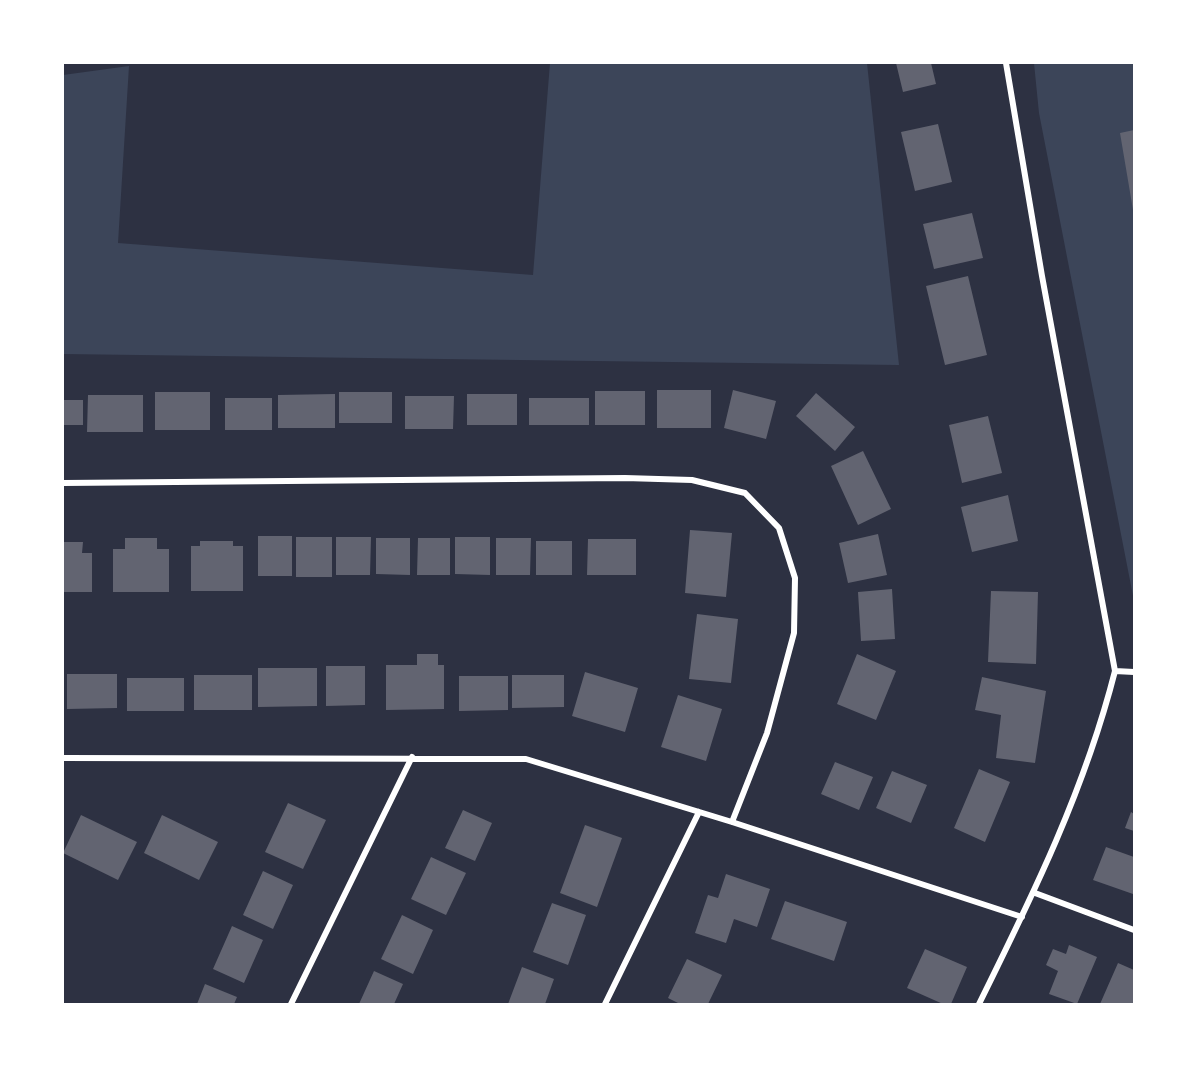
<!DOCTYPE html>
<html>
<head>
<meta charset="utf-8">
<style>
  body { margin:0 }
  #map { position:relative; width:1197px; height:1067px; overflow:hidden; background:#2d3142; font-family:Manrope,sans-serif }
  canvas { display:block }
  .frame { position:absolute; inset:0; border:64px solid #fff; pointer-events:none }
</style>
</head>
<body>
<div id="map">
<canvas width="1197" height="1067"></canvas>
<div class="frame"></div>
</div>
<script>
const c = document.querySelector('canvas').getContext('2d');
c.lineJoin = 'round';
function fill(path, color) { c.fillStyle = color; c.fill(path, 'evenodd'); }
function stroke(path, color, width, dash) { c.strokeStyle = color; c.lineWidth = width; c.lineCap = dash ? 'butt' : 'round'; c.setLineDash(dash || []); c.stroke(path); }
fill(new Path2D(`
  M 550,63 L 867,63 L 899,365 L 63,354 L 63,75 L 129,66 L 118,243 L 533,275 Z
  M 1034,63 L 1134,63 L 1134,601 L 1039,113 Z`), '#3c4559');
fill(new Path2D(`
  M 896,63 L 931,63 L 936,84 L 903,92 Z
  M 938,124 L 952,182 L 915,191 L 901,132 Z
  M 1134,130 L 1134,210 L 1133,210 L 1120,133 Z
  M 972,213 L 983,258 L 934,269 L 923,224 Z
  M 968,276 L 987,355 L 945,365 L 926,286 Z
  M 657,390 L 711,390 L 711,428 L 657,428 Z
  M 733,390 L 776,401 L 766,439 L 724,428 Z
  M 595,391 L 645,391 L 645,425 L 595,425 Z
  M 155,392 L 210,392 L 210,430 L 155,430 Z
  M 339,392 L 392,392 L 392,423 L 339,423 Z
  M 816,393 L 855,427 L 835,451 L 796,416 Z
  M 335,394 L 335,428 L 278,428 L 278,395 Z
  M 467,394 L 517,394 L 517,425 L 467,425 Z
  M 88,395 L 143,395 L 143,432 L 87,432 Z
  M 405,396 L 454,396 L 453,429 L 405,429 Z
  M 225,398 L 272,398 L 272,430 L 225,430 Z
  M 529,398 L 589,398 L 589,425 L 529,425 Z
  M 63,400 L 83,400 L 83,425 L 63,425 Z
  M 988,416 L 1002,473 L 962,483 L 949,425 Z
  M 863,451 L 891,509 L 858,525 L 831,466 Z
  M 1008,495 L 1018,541 L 972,552 L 961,507 Z
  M 690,530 L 732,533 L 726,597 L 685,593 Z
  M 878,534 L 887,575 L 848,583 L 839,543 Z
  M 258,536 L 292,536 L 292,576 L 258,576 Z
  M 296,537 L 332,537 L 332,577 L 296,577 Z
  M 336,537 L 371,537 L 370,575 L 336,575 Z
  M 455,537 L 490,537 L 490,575 L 455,574 Z
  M 125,538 L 157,538 L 157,549 L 169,549 L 169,592 L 113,592 L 113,549 L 125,549 Z
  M 376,538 L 410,538 L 410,575 L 376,574 Z
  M 418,538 L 450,538 L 450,575 L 417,575 Z
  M 496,538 L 531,538 L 530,575 L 496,575 Z
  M 588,539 L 636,539 L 636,575 L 587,575 Z
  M 200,541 L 233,541 L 233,546 L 243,546 L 243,591 L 191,591 L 191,546 L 200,546 Z
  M 536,541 L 572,541 L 572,575 L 536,575 Z
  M 63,542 L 83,542 L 82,553 L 92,553 L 92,592 L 63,592 Z
  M 892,589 L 895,639 L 861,641 L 858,592 Z
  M 991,591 L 1038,592 L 1036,664 L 988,662 Z
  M 697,614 L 738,619 L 731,683 L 689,679 Z
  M 417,654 L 438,654 L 438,665 L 444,665 L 444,709 L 386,710 L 386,665 L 417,665 Z
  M 857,654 L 896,671 L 876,720 L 837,704 Z
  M 326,666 L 365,666 L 365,705 L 326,706 Z
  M 258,668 L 317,668 L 317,706 L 258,707 Z
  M 585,672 L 638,688 L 625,732 L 572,716 Z
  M 67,674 L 117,674 L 117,708 L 67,709 Z
  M 194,675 L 252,675 L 252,710 L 194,710 Z
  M 512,675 L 564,675 L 564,707 L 512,708 Z
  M 459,676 L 508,676 L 508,710 L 459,711 Z
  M 982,677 L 1046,691 L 1035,763 L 996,758 L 1001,715 L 975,710 Z
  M 127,678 L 184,678 L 184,711 L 127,711 Z
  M 678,695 L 722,709 L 706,761 L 661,747 Z
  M 835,762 L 873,777 L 859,810 L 821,794 Z
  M 979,769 L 1010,782 L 985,842 L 954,828 Z
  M 892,771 L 927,785 L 911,823 L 876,808 Z
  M 288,803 L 326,820 L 303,869 L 265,852 Z
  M 463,810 L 492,823 L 475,861 L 445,848 Z
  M 1131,812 L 1134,814 L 1134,831 L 1125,828 Z
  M 81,815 L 137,842 L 118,880 L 63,853 Z
  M 162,815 L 218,842 L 199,880 L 144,853 Z
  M 585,825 L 622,838 L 597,907 L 560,893 Z
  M 1106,847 L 1134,857 L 1133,894 L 1093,880 Z
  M 431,857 L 466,873 L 446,915 L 411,899 Z
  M 263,871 L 293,885 L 273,929 L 243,915 Z
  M 726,874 L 770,889 L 757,927 L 734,919 L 726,943 L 695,933 L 708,895 L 718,898 Z
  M 785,901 L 847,922 L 834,961 L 771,939 Z
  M 552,903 L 586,915 L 568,965 L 533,952 Z
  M 402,915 L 433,930 L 413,974 L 381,959 Z
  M 232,926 L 263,940 L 244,983 L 213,969 Z
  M 1069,945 L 1097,957 L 1077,1004 L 1049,994 L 1058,971 L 1046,965 L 1053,949 L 1066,954 Z
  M 925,949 L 967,967 L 951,1004 L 943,1004 L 907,988 Z
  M 687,959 L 722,975 L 708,1004 L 680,1004 L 668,998 Z
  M 1118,963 L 1134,970 L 1134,1004 L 1100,1004 Z
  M 522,967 L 554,979 L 545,1004 L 508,1004 Z
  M 374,971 L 403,984 L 394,1004 L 359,1004 Z
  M 205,984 L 237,997 L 234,1004 L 197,1004 Z`), '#626471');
stroke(new Path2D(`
  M 63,483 L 625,478 L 692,480 L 745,493 L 779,528 L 795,578 L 794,633 L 767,733 L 732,822
  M 1115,671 L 1134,672
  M 63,758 L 526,759 L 732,822 L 1022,917
  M 1035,893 L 1134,930
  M 291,1004 L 412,757
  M 605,1004 L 699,812
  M 979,1004 C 1033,895 1085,789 1115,671 L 1042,276 L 1006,63`), '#fff', 6);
</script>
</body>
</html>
